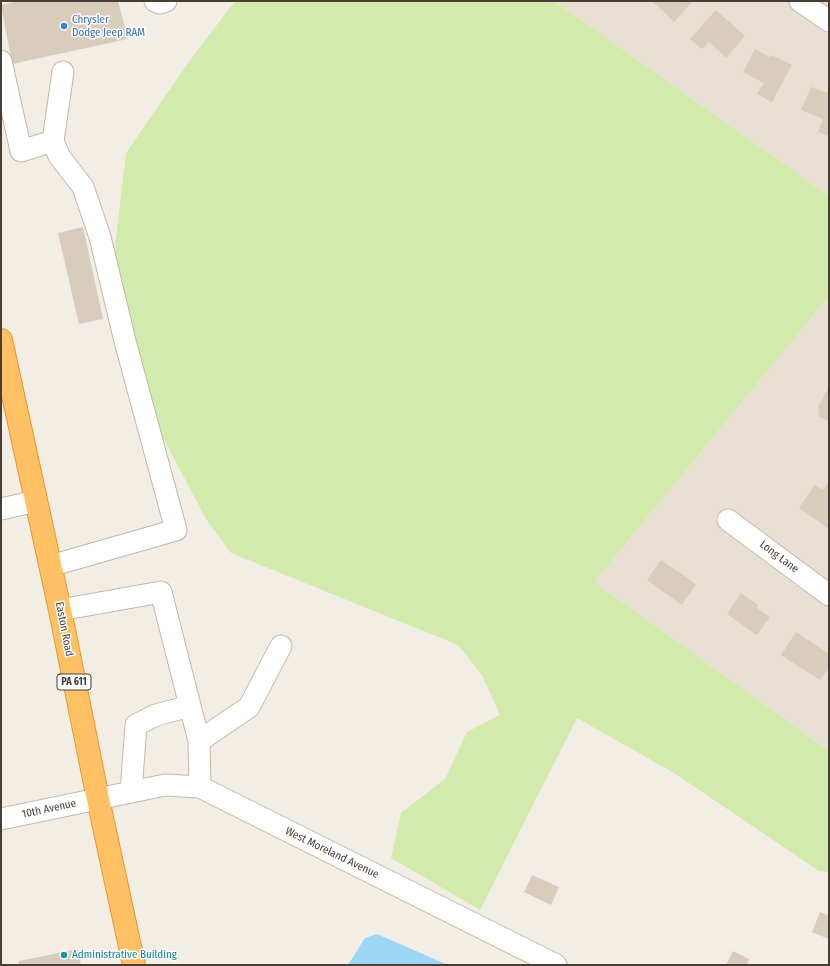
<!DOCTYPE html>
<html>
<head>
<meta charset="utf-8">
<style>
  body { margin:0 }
  #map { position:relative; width:830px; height:966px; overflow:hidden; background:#f3eee5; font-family:"Fira Sans Condensed",sans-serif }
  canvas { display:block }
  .frame { position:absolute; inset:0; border:2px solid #463e34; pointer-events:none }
</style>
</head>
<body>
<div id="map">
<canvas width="830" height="966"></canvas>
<div class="frame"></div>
</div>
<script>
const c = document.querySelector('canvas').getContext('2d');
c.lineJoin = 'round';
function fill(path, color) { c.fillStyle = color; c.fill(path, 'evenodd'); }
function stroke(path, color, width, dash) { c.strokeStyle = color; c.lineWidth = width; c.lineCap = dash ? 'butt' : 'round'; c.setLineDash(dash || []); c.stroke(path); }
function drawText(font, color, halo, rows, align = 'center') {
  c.font = font + ' "Fira Sans Condensed",sans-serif'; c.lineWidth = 3; c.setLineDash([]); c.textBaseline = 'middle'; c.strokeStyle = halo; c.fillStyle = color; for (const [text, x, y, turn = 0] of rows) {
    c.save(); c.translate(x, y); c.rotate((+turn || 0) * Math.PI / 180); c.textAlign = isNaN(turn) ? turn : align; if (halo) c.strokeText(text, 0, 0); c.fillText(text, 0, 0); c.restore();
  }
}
fill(new Path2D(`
  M 554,1 L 829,1 L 829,196 Z
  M 829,296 L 829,751 L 594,582 Z`), '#e8e0d2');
fill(new Path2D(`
  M 235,1 L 554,1 L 829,196 L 829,296 L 594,582 L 829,751 L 829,872 L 819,871 L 674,773 L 577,718 L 480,910 L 391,858 L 401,813 L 445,779 L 467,732 L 500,715 L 482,675 L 458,645 L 231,553 L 206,519 L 127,369 L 114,255 L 126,153 L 188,63 Z`), '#d2eaab');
fill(new Path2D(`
  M 377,934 L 448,965 L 348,965 L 365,938 Z`), '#9dd6f4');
fill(new Path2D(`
  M 20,1 L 118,1 L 128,39 L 12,64 L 1,5 Z
  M 652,1 L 693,1 L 674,22 Z
  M 716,10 L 745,36 L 726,58 L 709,42 L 702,49 L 690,39 Z
  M 755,49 L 770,57 L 771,55 L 792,65 L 772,102 L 757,94 L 764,83 L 743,72 Z
  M 811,87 L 827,93 L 829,89 L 829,136 L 818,132 L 823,119 L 801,110 Z
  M 83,227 L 103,319 L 79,324 L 58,233 Z
  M 829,387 L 829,421 L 819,416 L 818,407 Z
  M 828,483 L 829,484 L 829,529 L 799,508 L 815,485 L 823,490 Z
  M 661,560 L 696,584 L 682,605 L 647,580 Z
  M 741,593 L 758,605 L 757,608 L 770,617 L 757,635 L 727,614 Z
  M 796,632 L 829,654 L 829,668 L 820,680 L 781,655 Z
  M 532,875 L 559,887 L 551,905 L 524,892 Z
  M 820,912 L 829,916 L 829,939 L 812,932 Z
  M 78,949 L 81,965 L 19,965 L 19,961 Z
  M 733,951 L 749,959 L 747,964 L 750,965 L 726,965 Z`), '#d8ccbd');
const minor = new Path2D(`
  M 155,1 L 160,3 L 166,1
  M 800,1 L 829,21
  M 1,61 L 21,151 L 53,141 L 59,156 L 83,187 L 100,237 L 125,341 L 176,530 L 50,566
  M 53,141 L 63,72
  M 1,509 L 36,501
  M 728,520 L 829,595
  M 60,610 L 161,592 L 199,741 L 200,787
  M 199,741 L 249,707 L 281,646
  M 131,792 L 136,725 L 156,715 L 190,706
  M 1,819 L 165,785 L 200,787 L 556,965`);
const highway = new Path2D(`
  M 1,340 L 60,610 L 98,799 L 134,965`);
stroke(minor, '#c2b8aa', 23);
stroke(highway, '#e5952d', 24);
stroke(minor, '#fff', 21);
stroke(highway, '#ffc164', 22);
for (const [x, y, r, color] of [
  [64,26,4,"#3f7fe0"],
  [64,955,4,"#0f9aa8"]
]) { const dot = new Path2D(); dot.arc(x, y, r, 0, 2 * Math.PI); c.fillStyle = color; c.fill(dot); stroke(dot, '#fff', 1.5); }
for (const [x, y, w] of [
  [74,682,34]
]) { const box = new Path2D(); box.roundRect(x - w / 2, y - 8, w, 16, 3); c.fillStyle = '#fff'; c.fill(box); stroke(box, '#463e34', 1); }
drawText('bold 10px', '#463e34', null, [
  ["PA 611",74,682]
]);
drawText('11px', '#366cbe', '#fff', [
  ["Chrysler",72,20],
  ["Dodge Jeep RAM",72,33]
], 'left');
drawText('11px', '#463e34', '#fff', [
  ["Long Lane",779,557,37],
  ["Easton Road",64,629,79],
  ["10th Avenue",49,809,-12],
  ["West Moreland Avenue",332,853,26]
]);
drawText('11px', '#0d838f', '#fff', [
  ["Administrative Building",72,955]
], 'left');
</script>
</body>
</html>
